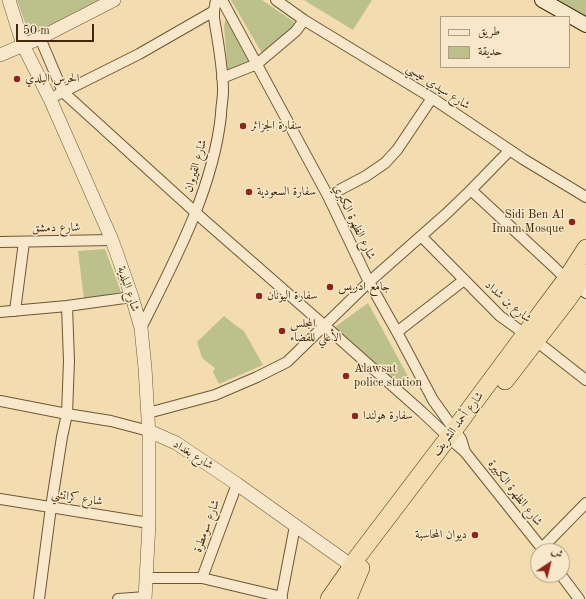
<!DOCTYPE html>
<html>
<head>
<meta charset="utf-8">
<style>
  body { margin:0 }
  #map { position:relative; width:586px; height:599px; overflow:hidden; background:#f3dcb0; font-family:"Old Standard TT",Amiri,serif }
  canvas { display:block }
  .legend { position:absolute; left:440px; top:16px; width:130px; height:52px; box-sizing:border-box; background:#f7e8cc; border:1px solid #af9c7e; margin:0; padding:5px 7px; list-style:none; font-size:12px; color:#432909 }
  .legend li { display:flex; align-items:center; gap:8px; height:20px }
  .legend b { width:20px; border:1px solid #af9c7e }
  .north { position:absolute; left:530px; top:543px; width:40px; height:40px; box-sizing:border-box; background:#f7e8cc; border:1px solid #af9c7e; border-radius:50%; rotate:35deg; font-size:11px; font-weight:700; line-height:16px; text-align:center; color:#432909 }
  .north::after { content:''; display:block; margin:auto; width:14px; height:18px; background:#8f2418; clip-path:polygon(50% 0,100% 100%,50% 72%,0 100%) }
  .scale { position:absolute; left:16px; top:24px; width:78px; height:18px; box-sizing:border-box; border:2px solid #432909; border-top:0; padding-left:5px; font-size:12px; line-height:14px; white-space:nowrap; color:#432909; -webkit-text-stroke:3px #f7e8cc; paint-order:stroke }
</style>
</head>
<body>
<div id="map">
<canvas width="586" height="599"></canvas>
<ul class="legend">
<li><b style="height:5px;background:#f7e8cc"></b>طريق</li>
<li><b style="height:11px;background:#bcc08a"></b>حديقة</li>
</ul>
<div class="north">ش</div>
<div class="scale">50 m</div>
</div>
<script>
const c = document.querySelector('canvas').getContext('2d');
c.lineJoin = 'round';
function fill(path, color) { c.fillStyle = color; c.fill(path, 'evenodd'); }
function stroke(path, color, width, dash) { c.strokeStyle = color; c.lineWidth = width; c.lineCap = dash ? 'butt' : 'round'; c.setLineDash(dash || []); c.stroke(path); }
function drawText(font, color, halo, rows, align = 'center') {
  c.font = font + ' "Old Standard TT",Amiri,serif'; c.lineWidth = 3; c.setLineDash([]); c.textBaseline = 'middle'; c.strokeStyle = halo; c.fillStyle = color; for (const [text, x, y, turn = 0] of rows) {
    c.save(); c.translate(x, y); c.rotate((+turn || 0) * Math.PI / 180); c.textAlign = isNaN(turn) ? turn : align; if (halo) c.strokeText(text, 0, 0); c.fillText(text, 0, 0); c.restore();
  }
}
fill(new Path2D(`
  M 17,0 L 105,0 L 30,37 Z
  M 231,0 L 262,0 L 297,24 L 263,55 Z
  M 304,0 L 372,0 L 353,30 Z
  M 552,0 L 586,0 L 586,18 Z
  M 226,18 L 253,65 L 228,74 L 224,26 Z
  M 105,249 L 121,292 L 84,299 L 78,251 Z
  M 368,303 L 409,378 L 399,390 L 335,327 Z
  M 224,316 L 235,325 L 244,331 L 263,365 L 219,384 L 213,372 L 215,368 L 202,358 L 197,342 Z`), '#bcc08a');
const minor = new Path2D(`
  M 222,0 L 328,196 L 369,282 L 397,332 L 433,400 L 461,439 L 465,452
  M 276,0 L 304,20 L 432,98 L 523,159 L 586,197
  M 40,38 L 63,92 L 205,221 L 325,326 L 422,412 L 457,445 L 465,452 L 544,551
  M 222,78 L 257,64 L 296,31 L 304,20
  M 57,95 L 139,54 L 214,11
  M 471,190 L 554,267 L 566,279 L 586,293
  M 328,196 L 366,176 L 385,163 L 397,150 L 432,98
  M 421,236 L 500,316 L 525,334 L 540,344 L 586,380
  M 0,242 L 112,240
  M 15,311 L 24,242
  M 0,312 L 67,306 L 132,297
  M 141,328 C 174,262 213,190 221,115 C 221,107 223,99 223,91 C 223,67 218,42 214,18 L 214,11 L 216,0
  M 397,332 L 464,280
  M 0,401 L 67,414 L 111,421 L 149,431
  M 148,413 L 215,395 L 257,377 L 287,362 L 369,282 L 446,214 L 471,190 L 510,150
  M 0,499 L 149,523
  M 542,548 L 586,503
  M 561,575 L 579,599
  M 146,578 L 202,578 L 282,597
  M 202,578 L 237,484
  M 39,599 L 51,507 L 62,437 L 67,414 L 69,361 L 67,306
  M 118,599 L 146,597
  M 281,599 L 295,526`);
const tertiary = new Path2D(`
  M 9,0 L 23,45 L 50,99 L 112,240 L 132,297 L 141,328 L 145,368 L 149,435 L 149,523 L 145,599
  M 0,55 L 40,38 L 114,0
  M 149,431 L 176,443 L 237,484 L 352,566 L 360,570`);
const secondary = new Path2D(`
  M 542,0 L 586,25`);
const trunk = new Path2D(`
  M 505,381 L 569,298 L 586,273
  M 329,599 L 352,566 L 356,559 L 454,430 L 525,334 L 566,279 L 586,248
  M 348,599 L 361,568`);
stroke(minor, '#6f5633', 12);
stroke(tertiary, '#6f5633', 14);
stroke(secondary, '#432909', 16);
stroke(trunk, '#432909', 18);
stroke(minor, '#f7e8cc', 10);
stroke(tertiary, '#f7e8cc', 13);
stroke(secondary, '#f7e8cc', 14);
stroke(trunk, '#f3dcb0', 17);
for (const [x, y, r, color] of [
  [17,79,4,"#8f2418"],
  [243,126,4,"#8f2418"],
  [249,192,4,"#8f2418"],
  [572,222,4,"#8f2418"],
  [330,287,4,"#8f2418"],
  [259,296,4,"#8f2418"],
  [282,331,4,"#8f2418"],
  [346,376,4,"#8f2418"],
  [355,416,4,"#8f2418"],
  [475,535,4,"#8f2418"]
]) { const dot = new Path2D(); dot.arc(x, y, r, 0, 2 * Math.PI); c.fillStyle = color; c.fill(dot); stroke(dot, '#f7e8cc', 1.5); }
drawText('12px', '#432909', '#f7e8cc', [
  ["الحرس البلدي",25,79],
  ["سفارة الجزائر",251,126],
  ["سفارة السعودية",257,192],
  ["Sidi Ben Al",564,215,"right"],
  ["Imam Mosque",564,229,"right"],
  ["جامع ادريس",338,287],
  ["سفارة اليونان",267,296],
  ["المجلس",290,324],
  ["الأعلي للقضاء",290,338],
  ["Alawsat",354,369],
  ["police station",354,383],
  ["سفارة هولندا",363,416],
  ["ديوان المحاسبة",467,535,"right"]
], 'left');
drawText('12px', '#432909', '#f7e8cc', [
  ["شارع سيدي عيسي",438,87,33],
  ["شارع القيروان",196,166,-74],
  ["شارع الظهرة الكبري",354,222,64],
  ["شارع دمشق",56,228,-1],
  ["شارع البلدية",128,289,72],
  ["شارع بن شداد",508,302,41],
  ["شارع أحمد الشريف",458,424,-53],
  ["شارع بغداد",193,455,32],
  ["شارع الظهرة الكبيرة",515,493,52],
  ["شارع كراتشي",77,498,9],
  ["شارع سومطرة",207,526,-70]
]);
</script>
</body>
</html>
